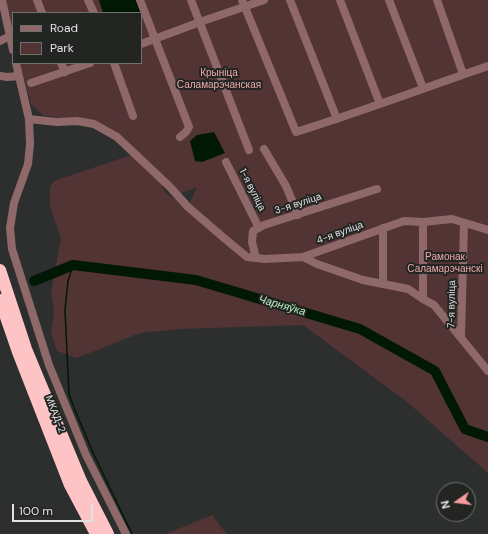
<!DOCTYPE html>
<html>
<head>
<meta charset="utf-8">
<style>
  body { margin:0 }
  #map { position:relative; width:488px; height:534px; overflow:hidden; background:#2c2f2d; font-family:"DM Sans",sans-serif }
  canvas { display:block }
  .legend { position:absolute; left:12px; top:12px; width:130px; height:52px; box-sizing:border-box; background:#232523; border:1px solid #6f716f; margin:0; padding:5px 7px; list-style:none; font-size:12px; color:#e1e2e1 }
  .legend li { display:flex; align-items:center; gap:8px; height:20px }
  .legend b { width:20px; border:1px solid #6f716f }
  .north { position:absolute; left:436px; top:482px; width:40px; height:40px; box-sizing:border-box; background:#232523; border:1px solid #6f716f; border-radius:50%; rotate:256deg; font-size:11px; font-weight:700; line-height:16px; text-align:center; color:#e1e2e1 }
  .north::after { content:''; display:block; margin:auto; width:14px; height:18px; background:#f59b9f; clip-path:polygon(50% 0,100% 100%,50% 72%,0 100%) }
  .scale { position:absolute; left:12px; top:504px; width:81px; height:18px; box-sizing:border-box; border:2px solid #e1e2e1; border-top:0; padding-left:5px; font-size:12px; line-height:14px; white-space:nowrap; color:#e1e2e1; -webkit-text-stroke:3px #232523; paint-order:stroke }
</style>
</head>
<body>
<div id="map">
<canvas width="488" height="534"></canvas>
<ul class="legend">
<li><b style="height:5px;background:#8f696a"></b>Road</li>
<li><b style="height:11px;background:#523435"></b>Park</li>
</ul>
<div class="north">N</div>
<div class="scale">100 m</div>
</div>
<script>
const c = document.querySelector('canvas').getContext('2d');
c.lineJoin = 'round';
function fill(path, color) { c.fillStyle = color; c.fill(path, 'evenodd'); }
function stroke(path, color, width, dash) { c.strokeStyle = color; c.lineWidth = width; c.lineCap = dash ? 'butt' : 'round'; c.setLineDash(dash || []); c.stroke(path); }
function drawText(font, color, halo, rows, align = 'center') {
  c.font = font + ' "DM Sans",sans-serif'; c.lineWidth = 4; c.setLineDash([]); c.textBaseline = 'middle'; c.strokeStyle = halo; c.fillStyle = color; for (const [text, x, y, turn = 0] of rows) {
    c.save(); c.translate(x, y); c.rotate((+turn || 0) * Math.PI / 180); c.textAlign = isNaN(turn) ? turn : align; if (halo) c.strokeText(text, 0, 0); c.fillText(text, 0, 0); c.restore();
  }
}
fill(new Path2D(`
  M 4,0 L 488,0 L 488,473 L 407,402 L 303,325 L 181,329 L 140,333 L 77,358 L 57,351 L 51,332 L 54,312 L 51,292 L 61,238 L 50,207 L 50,187 L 54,181 L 134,154 L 117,137 L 77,121 L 43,115 L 31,104 L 20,63 L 141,63 L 141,13 L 13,13 L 13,34 ZM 161,179 L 182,193 L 197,187 L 188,207 L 165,193 Z
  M 212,515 L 227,534 L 166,534 Z`), '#523435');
fill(new Path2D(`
  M 99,0 L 136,0 L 142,16 L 141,16 L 141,13 L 103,13 Z
  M 214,132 L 225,153 L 202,162 L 195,161 L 190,141 L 197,135 Z`), '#011805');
stroke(new Path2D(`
  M 73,265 L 68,281 L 65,310 L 69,394 L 74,408 L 94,455 L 132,534`), '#011805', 1.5);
stroke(new Path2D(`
  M 34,281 L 73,265 L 196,280 L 360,329 L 435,371 L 465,429 L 488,437`), '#011805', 10);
stroke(new Path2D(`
  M 2,0 L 13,50
  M 37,0 L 42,13
  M 88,0 L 94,13
  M 140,0 L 189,127 L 186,132 L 180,137
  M 191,0 L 249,150
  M 242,0 L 296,132 C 360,112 424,88 488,66
  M 290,0 L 337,119
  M 340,0 L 380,104
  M 389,0 L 423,88
  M 437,0 L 463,74
  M 0,41 L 10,36
  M 141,44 L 200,22 L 264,0
  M 16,63 L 29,119 L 30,144 L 28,164 L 14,203 L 10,228 L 12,249 L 49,365 L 86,455 L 126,534
  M 61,63 L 65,72
  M 114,63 L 133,116
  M 0,76 L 7,77 L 19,76
  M 31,83 L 90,63
  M 29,119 L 57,122 L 77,121 L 94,124 L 117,137 L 170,187 L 188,207 L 224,238 L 247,257 L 265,259 L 303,257 L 317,264 L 363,280 L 408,289 L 423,299 L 434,305 L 488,371
  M 264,149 L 286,186 L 298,215
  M 226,162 L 259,228
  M 303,257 L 404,221 L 423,222 L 452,219 L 488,230
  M 256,258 L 252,242 L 253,231 L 264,225 L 377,189
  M 383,284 L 383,228
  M 423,299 L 423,222
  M 461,337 L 464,223`), '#8f696a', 8);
stroke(new Path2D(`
  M 0,270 L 26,349 L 81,481 L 108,534
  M 0,300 L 18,352 L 70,485 L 96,534`), '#fec4c5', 12);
drawText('10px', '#efaaac', '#232523', [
  ["Крыніца",219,73],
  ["Саламарэчанская",219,85],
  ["Рамонак",445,257],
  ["Саламарэчанскі",445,269]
]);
drawText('10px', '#e1e2e1', '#232523', [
  ["1-я вуліца",252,190,63],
  ["3-я вуліца",298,204,-18],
  ["4-я вуліца",340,233,-20],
  ["7-я вуліца",452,304,-89],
  ["МКАД-2",55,414,69]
]);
drawText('italic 11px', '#b7eabd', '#232523', [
  ["Чарняўка",282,306,16]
]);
</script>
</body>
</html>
